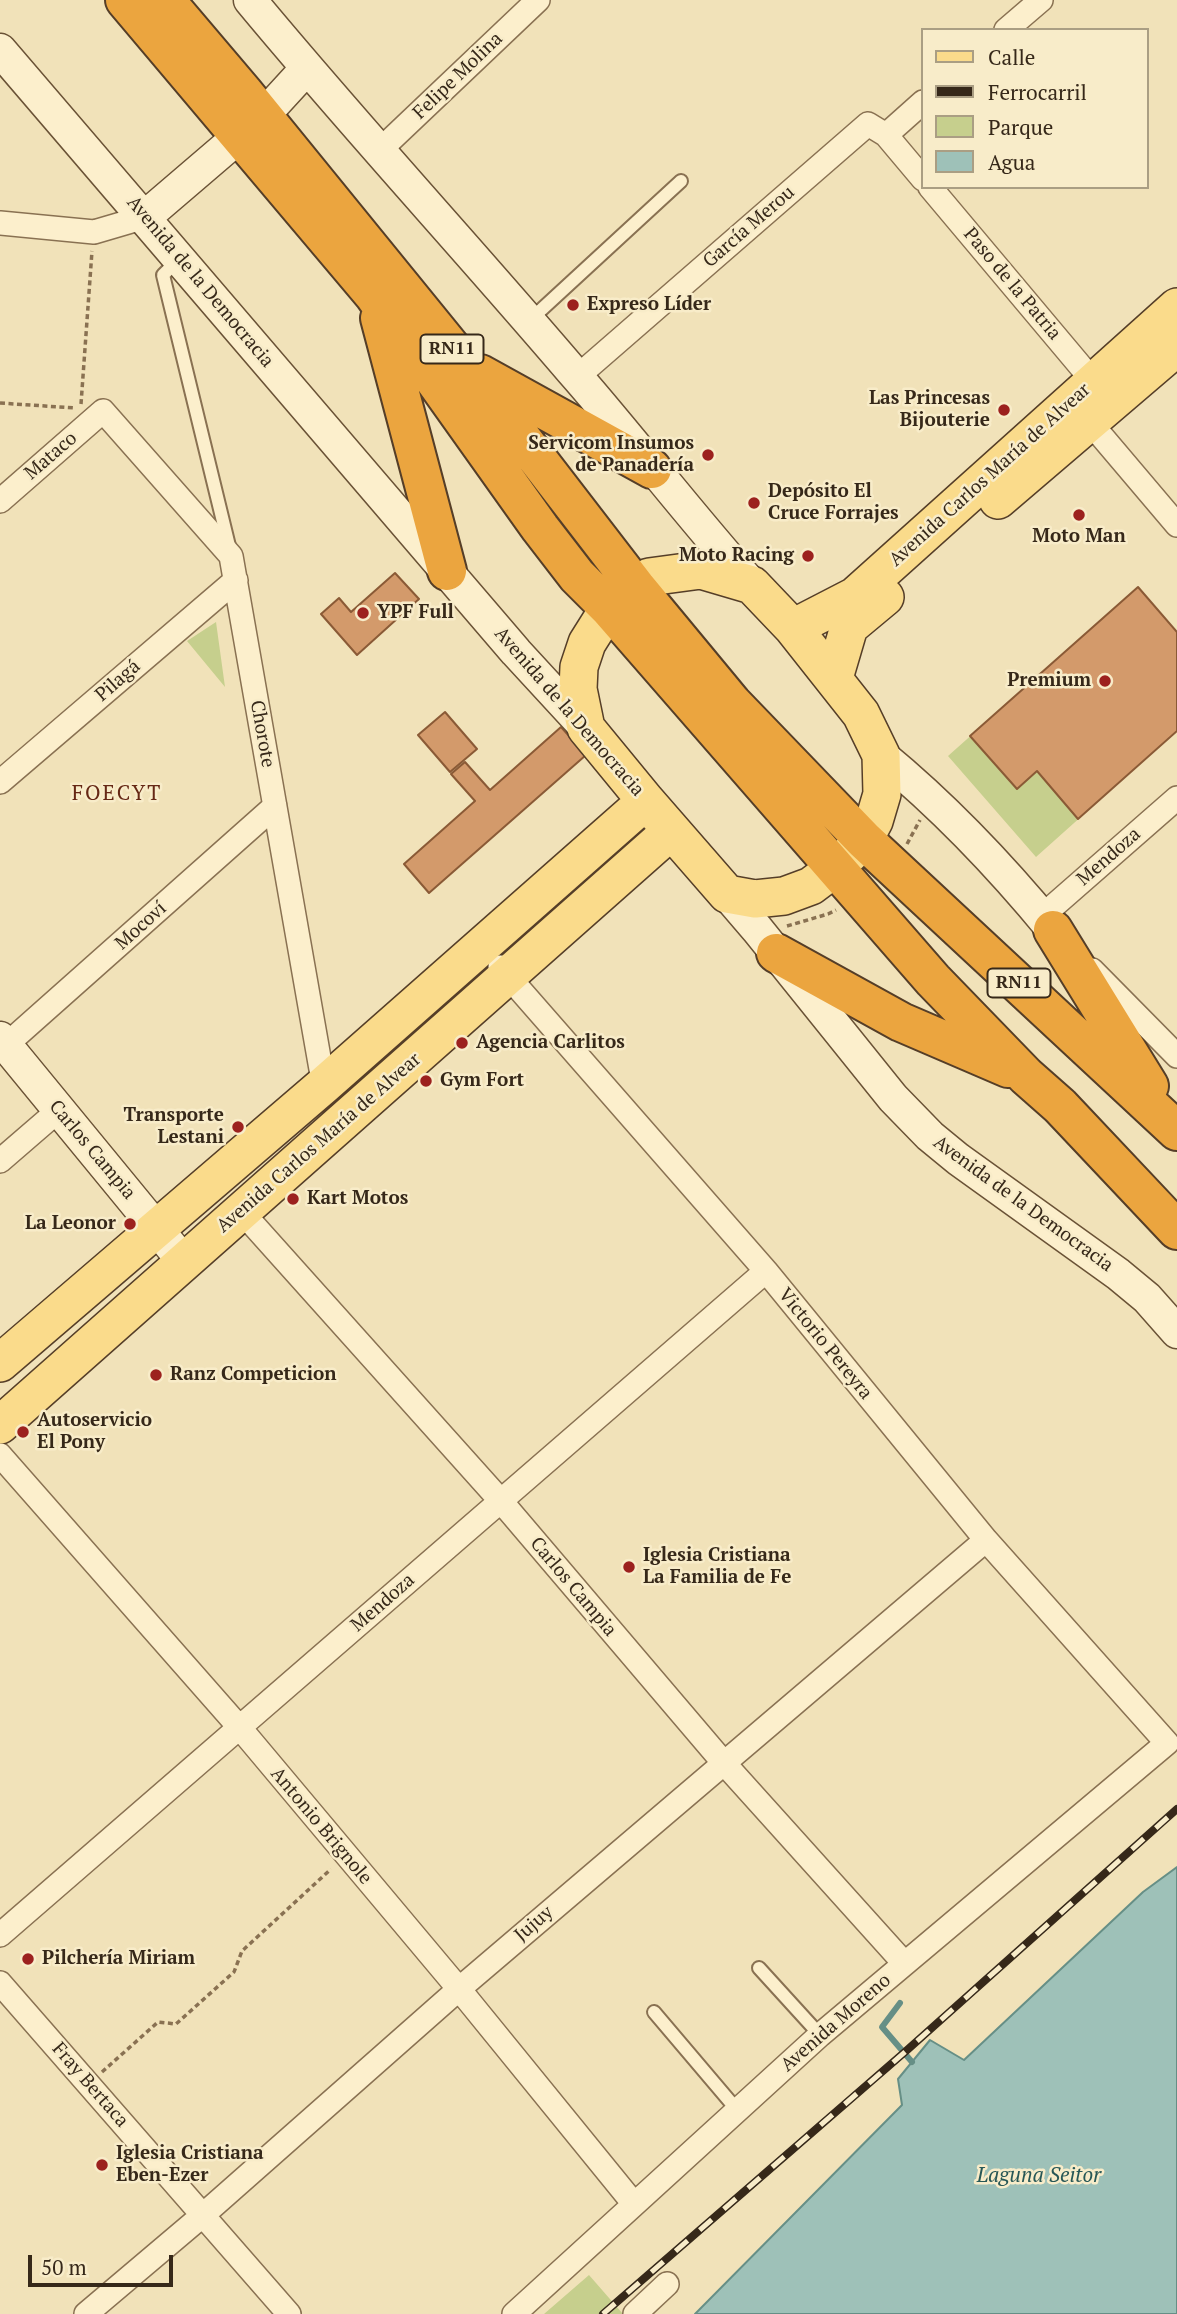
<!DOCTYPE html>
<html>
<head>
<meta charset="utf-8">
<style>
  body { margin:0 }
  #map { position:relative; width:1177px; height:2314px; overflow:hidden; background:#f1e2b9; font-family:"PT Serif",serif }
  canvas { display:block }
  .legend { position:absolute; left:921px; top:28px; width:228px; height:161px; box-sizing:border-box; background:#f8ecc9; border:2px solid #aa9e83; margin:0; padding:9px 12px; list-style:none; font-size:21px; color:#362819 }
  .legend li { display:flex; align-items:center; gap:14px; height:35px }
  .legend b { width:35px; border:2px solid #aa9e83 }
  .scale { position:absolute; left:28px; top:2255px; width:145px; height:32px; box-sizing:border-box; border:4px solid #362819; border-top:0; padding-left:9px; font-size:21px; line-height:24px; white-space:nowrap; color:#362819; -webkit-text-stroke:5px #f8ecc9; paint-order:stroke }
</style>
</head>
<body>
<div id="map">
<canvas width="1177" height="2314"></canvas>
<ul class="legend">
<li><b style="height:9px;background:#fadb8b"></b>Calle</li>
<li><b style="height:9px;background:#362819"></b>Ferrocarril</li>
<li><b style="height:19px;background:#c6cf8d"></b>Parque</li>
<li><b style="height:19px;background:#9ec1b8"></b>Agua</li>
</ul>
<div class="scale">50 m</div>
</div>
<script>
const c = document.querySelector('canvas').getContext('2d');
c.lineJoin = 'round';
function fill(path, color) { c.fillStyle = color; c.fill(path, 'evenodd'); }
function stroke(path, color, width, dash) { c.strokeStyle = color; c.lineWidth = width; c.lineCap = dash ? 'butt' : 'round'; c.setLineDash(dash || []); c.stroke(path); }
function drawText(font, color, halo, rows, align = 'center') {
  c.font = font + ' "PT Serif",serif'; c.lineWidth = 5; c.setLineDash([]); c.textBaseline = 'middle'; c.strokeStyle = halo; c.fillStyle = color; for (const [text, x, y, turn = 0] of rows) {
    c.save(); c.translate(x, y); c.rotate((+turn || 0) * Math.PI / 180); c.textAlign = isNaN(turn) ? turn : align; if (halo) c.strokeText(text, 0, 0); c.fillText(text, 0, 0); c.restore();
  }
}
fill(new Path2D(`
  M 1138,587 L 1177,632 L 1177,731 L 1036,857 L 948,756 Z
  M 216,622 L 225,687 L 187,641 Z
  M 589,2275 L 623,2314 L 544,2314 Z`), '#c6cf8d');
const water = new Path2D(`
  M 1177,1867 L 1177,2314 L 695,2314 L 902,2105 L 898,2079 L 930,2040 L 964,2060 L 1143,1892 Z`);
fill(water, '#9ec1b8');
stroke(water, '#668f86', 2);
stroke(new Path2D(`
  M 900,2003 L 882,2027 L 912,2062`), '#668f86', 6);
const building = new Path2D(`
  M 395,573 L 419,599 L 357,655 L 321,614 L 339,598 L 351,612 Z
  M 1138,587 L 1177,632 L 1177,731 L 1078,819 L 1037,771 L 1017,789 L 970,736 Z
  M 445,712 L 477,749 L 450,772 L 418,735 Z
  M 561,727 L 586,755 L 429,893 L 404,864 L 475,801 L 451,774 L 465,762 L 490,790 Z`);
fill(building, '#d39a6b');
stroke(building, '#8a5a36', 2);
const lane = new Path2D(`
  M 178,260 L 163,275 L 229,546
  M 529,321 L 681,181
  M 759,1968 L 820,2035
  M 654,2012 L 738,2111`);
const street = new Path2D(`
  M 1006,30 L 1041,0
  M 886,135 L 923,179
  M 379,151 L 538,0
  M 930,187 L 1093,381
  M 0,223 L 94,232 L 145,217
  M 577,377 L 868,124 L 886,135 L 923,102
  M 1082,413 L 1177,525
  M 0,501 L 103,411 L 231,556 L 325,1092
  M 0,782 L 236,580
  M 1041,917 L 1177,798
  M 500,967 L 766,1271 L 986,1540 L 1167,1743 L 820,2035 L 514,2314
  M 1092,970 L 1177,1056
  M 6,1045 L 275,806
  M 0,1161 L 59,1110
  M 241,1211 L 500,1500 L 723,1762 L 904,1963
  M 0,1455 L 240,1728 L 459,1989 L 634,2204
  M 0,1935 L 766,1271
  M 0,1983 L 289,2314
  M 86,2314 L 203,2215 L 459,1989 L 986,1540
  M 635,2314 L 667,2284`);
const secondary = new Path2D(`
  M 250,0 C 356,128 470,251 578,378 C 637,446 692,518 752,585
  M 0,50 L 516,652 L 586,728
  M 145,217 L 263,116 L 307,68
  M 881,755 C 943,806 1002,868 1053,930
  M 727,894 L 757,929 L 893,1098 L 930,1136 L 958,1159 L 1118,1274 L 1147,1298 L 1177,1332
  M 0,1038 L 184,1262`);
const primary = new Path2D(`
  M 998,500 L 1177,347
  M 701,570 L 752,585 L 793,628 L 861,714 L 881,755 L 882,794 L 874,821 L 864,840 L 835,868 L 811,886 L 784,896 L 755,899 L 727,894 L 646,801 L 586,728 L 578,689 L 579,667 L 587,643 L 609,608 L 649,577 Z
  M 793,628 L 855,596 L 1177,307
  M 834,678 L 849,627 L 885,597
  M 0,1363 L 324,1085 L 646,801
  M 0,1425 L 671,831`);
const highway = new Path2D(`
  M 125,0 L 374,295 L 540,528 L 577,576 L 609,608 L 933,980 L 1026,1076 L 1060,1106 L 1177,1230
  M 165,0 L 244,93 L 466,366 L 636,587 L 732,703 L 864,840 L 1177,1131
  M 380,318 L 447,571
  M 480,374 L 652,469
  M 1053,930 L 1149,1086
  M 776,953 L 901,1022 L 1008,1068`);
stroke(lane, '#897152', 16);
stroke(street, '#897152', 26);
stroke(secondary, '#6a5236', 35);
stroke(primary, '#553e28', 40);
stroke(highway, '#553e28', 42);
stroke(new Path2D(`
  M 0,403 L 75,408
  M 81,404 L 92,251
  M 907,844 L 920,820
  M 787,926 L 828,914 L 836,910
  M 102,2072 L 158,2022 L 176,2024 L 234,1972 L 242,1951 L 331,1869`), '#897152', 3.5, [5, 3.5]);
stroke(lane, '#fcefcc', 12);
stroke(street, '#fcefcc', 23);
stroke(secondary, '#fcefcc', 32);
stroke(primary, '#fadb8b', 37);
stroke(highway, '#eba53f', 38);
const rail = new Path2D(`
  M 603,2314 L 906,2051 L 1177,1809`);
stroke(rail, '#362819', 8);
stroke(rail, '#f8ecc9', 5, [16]);
for (const [x, y, r, color] of [
  [573,305,7,"#9c211e"],
  [1004,410,7,"#9c211e"],
  [708,455,7,"#9c211e"],
  [754,503,7,"#9c211e"],
  [1079,515,7,"#9c211e"],
  [808,556,7,"#9c211e"],
  [363,613,7,"#9c211e"],
  [1105,681,7,"#9c211e"],
  [462,1043,7,"#9c211e"],
  [426,1081,7,"#9c211e"],
  [238,1127,7,"#9c211e"],
  [293,1199,7,"#9c211e"],
  [130,1224,7,"#9c211e"],
  [156,1375,7,"#9c211e"],
  [23,1432,7,"#9c211e"],
  [629,1567,7,"#9c211e"],
  [28,1959,7,"#9c211e"],
  [102,2165,7,"#9c211e"]
]) { const dot = new Path2D(); dot.arc(x, y, r, 0, 2 * Math.PI); c.fillStyle = color; c.fill(dot); stroke(dot, '#f8ecc9', 2.5); }
for (const [x, y, w] of [
  [452,349,63],
  [1019,983,63]
]) { const box = new Path2D(); box.roundRect(x - w / 2, y - 14.5, w, 29, 5); c.fillStyle = '#f8ecc9'; c.fill(box); stroke(box, '#362819', 2); }
drawText('bold 18px', '#362819', null, [
  ["RN11",452,349],
  ["RN11",1019,983]
]);
drawText('19px', '#362819', '#f8ecc9', [
  ["Felipe Molina",458,76,-44],
  ["García Merou",749,227,-41],
  ["Avenida de la Democracia",200,282,50],
  ["Paso de la Patria",1012,284,50],
  ["Mataco",51,456,-41],
  ["Avenida Carlos María de Alvear",990,475,-42],
  ["Pilagá",118,681,-41],
  ["Avenida de la Democracia",569,712,49],
  ["Chorote",262,734,80],
  ["Mendoza",1109,857,-41],
  ["Mocoví",141,926,-42],
  ["Avenida Carlos María de Alvear",319,1143,-41],
  ["Carlos Campia",92,1150,50],
  ["Avenida de la Democracia",1023,1204,36],
  ["Victorio Pereyra",825,1344,51],
  ["Carlos Campia",573,1587,50],
  ["Mendoza",383,1603,-41],
  ["Antonio Brignole",321,1826,50],
  ["Jujuy",534,1924,-41],
  ["Avenida Moreno",836,2023,-41],
  ["Fray Bertaca",90,2085,49]
]);
drawText('bold 19px', '#362819', '#f8ecc9', [
  ["Expreso Líder",587,305],
  ["Las Princesas",990,399,"right"],
  ["Bijouterie",990,421,"right"],
  ["Servicom Insumos",694,444,"right"],
  ["de Panadería",694,466,"right"],
  ["Depósito El",768,492],
  ["Cruce Forrajes",768,514],
  ["Moto Man",1079,537,"center"],
  ["Moto Racing",794,556,"right"],
  ["YPF Full",377,613],
  ["Premium",1091,681,"right"],
  ["Agencia Carlitos",476,1043],
  ["Gym Fort",440,1081],
  ["Transporte",224,1116,"right"],
  ["Lestani",224,1138,"right"],
  ["Kart Motos",307,1199],
  ["La Leonor",116,1224,"right"],
  ["Ranz Competicion",170,1375],
  ["Autoservicio",37,1421],
  ["El Pony",37,1443],
  ["Iglesia Cristiana",643,1556],
  ["La Familia de Fe",643,1578],
  ["Pilchería Miriam",42,1959],
  ["Iglesia Cristiana",116,2154],
  ["Eben-Ezer",116,2176]
], 'left');
c.letterSpacing = '2px';
drawText('21px', '#662815', '#f8ecc9', [
  ["FOECYT",117,794]
]);
c.letterSpacing = '0px';
drawText('italic 21px', '#275756', '#f8ecc9', [
  ["Laguna Seitor",1039,2176]
]);
</script>
</body>
</html>
